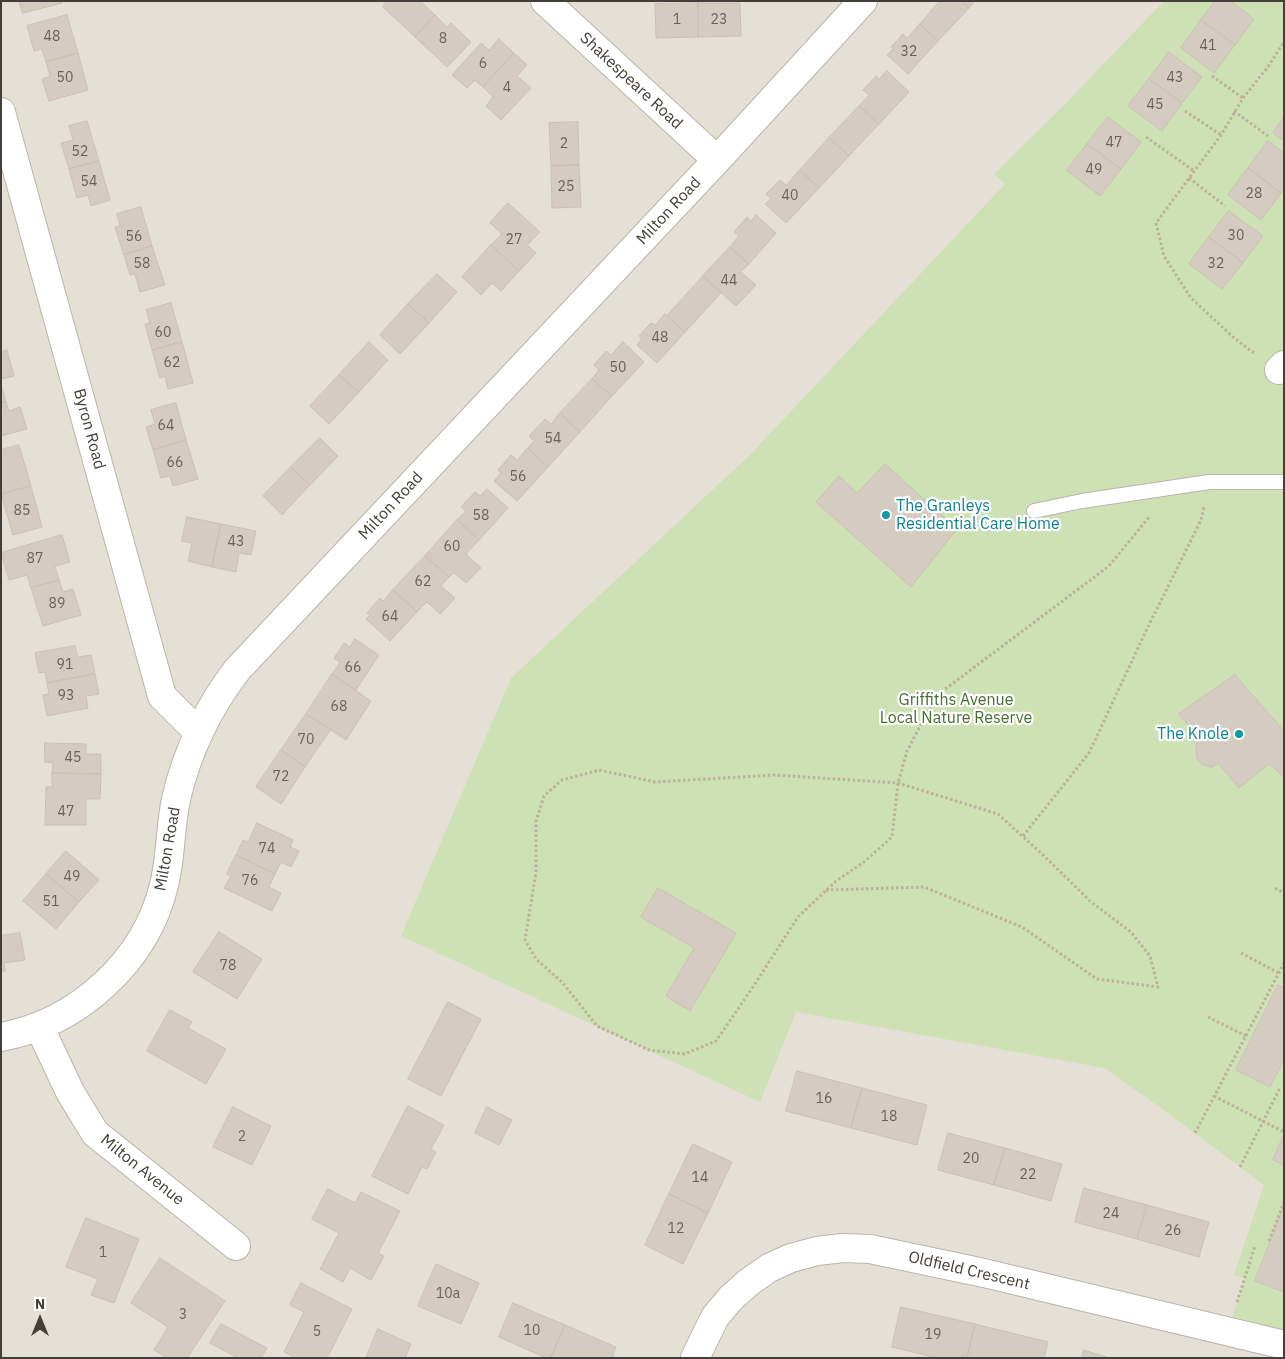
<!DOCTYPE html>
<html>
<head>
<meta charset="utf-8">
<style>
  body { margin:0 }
  #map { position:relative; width:1285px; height:1359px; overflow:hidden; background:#f1eee7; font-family:"IBM Plex Sans",sans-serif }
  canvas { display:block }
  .frame { position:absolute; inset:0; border:2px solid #433e37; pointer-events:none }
  .north { position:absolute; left:15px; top:1294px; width:50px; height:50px; -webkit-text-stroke:4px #fff; paint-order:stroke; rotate:0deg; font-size:14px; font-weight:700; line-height:20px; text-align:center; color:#433e37 }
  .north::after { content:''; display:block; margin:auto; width:18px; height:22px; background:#433e37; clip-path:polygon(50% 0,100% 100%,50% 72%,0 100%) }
</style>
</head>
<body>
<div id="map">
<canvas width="1285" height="1359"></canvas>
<div class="frame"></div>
<div class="north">N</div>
</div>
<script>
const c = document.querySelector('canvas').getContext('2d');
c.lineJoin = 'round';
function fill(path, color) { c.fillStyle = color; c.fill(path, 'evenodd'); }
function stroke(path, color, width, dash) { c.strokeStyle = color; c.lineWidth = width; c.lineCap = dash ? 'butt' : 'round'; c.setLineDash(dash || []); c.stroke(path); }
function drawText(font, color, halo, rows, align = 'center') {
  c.font = font + ' "IBM Plex Sans",sans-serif'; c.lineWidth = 4.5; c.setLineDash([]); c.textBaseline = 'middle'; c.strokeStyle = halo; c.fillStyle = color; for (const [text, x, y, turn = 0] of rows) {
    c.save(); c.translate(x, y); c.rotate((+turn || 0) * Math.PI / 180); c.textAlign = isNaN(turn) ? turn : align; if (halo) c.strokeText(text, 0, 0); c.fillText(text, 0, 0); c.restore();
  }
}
fill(new Path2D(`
  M 1,1 L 1284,1 L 1284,1358 L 1,1358 Z`), '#e4e0d5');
fill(new Path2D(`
  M 1164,1 L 1284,1 L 1284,988 L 1278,985 L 1236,1070 L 1270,1087 L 1284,1059 L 1284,1206 L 1255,1281 L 1284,1292 L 1284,1345 L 1228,1331 L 1245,1278 L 1234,1275 L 1264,1185 L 1161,1108 L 1104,1068 L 796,1012 L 760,1102 L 401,936 L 511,678 L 749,456 L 1005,184 L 994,174 L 1064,105 Z`), '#cde1b4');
const building = new Path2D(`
  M 19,1 L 61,1 L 62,3 L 23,13 Z
  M 387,1 L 420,1 L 435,15 L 415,37 L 383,7 Z
  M 940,1 L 962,1 L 969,8 L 938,41 L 920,24 Z
  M 962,1 L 975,1 L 969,8 Z
  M 1215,1 L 1231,1 L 1254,19 L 1235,45 L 1201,20 Z
  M 698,3 L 698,37 L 656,38 L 655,4 Z
  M 698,3 L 740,3 L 741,36 L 698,37 Z
  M 67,15 L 78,53 L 46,62 L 42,49 L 34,51 L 27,26 Z
  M 435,15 L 447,27 L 451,23 L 471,42 L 447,67 L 415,37 Z
  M 1201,20 L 1235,45 L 1214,73 L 1181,48 Z
  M 920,24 L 938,41 L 908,74 L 887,55 L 893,49 L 891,47 L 903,34 L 907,38 Z
  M 499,39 L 514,53 L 483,87 L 475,80 L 467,88 L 452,75 L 481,43 L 489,50 Z
  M 1169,52 L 1202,77 L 1182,103 L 1149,79 Z
  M 78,53 L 88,90 L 49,101 L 42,79 L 50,76 L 46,62 Z
  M 514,53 L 527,65 L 517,76 L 531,88 L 501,120 L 486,106 L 493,97 L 483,87 Z
  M 887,71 L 909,92 L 879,124 L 859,106 L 869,95 L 863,90 L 876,76 L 879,79 Z
  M 1149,79 L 1182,103 L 1162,131 L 1128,106 Z
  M 859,106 L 879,124 L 849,156 L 829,138 Z
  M 1108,117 L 1141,142 L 1121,169 L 1087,144 Z
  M 1284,117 L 1284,141 L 1273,133 Z
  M 87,121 L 99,161 L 69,169 L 61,143 L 73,140 L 69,126 Z
  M 578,122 L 579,165 L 551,166 L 549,123 Z
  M 829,138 L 849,156 L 819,188 L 800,170 Z
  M 1268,141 L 1284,153 L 1284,189 L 1281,193 L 1248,168 Z
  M 1087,144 L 1121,169 L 1100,196 L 1067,171 Z
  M 99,161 L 110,200 L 91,206 L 88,195 L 77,198 L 69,169 Z
  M 579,165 L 581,207 L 552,208 L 551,166 Z
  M 1248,168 L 1281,193 L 1261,220 L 1228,195 Z
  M 800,170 L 819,188 L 786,223 L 765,204 L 771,198 L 766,194 L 780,180 L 786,185 Z
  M 508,203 L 540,232 L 527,245 L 536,253 L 519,271 L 491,245 L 502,234 L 490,223 Z
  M 141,207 L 152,246 L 124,255 L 115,227 L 120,226 L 117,214 Z
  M 1229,211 L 1263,236 L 1243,263 L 1209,237 Z
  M 756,215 L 776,233 L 749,264 L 730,247 L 739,236 L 734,232 L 747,217 L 751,221 Z
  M 1209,237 L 1243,263 L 1222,289 L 1189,264 Z
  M 491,245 L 519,271 L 501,291 L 492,283 L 481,295 L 462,277 Z
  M 152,246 L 165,285 L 140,292 L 135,274 L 130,275 L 124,255 Z
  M 730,247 L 749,264 L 741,272 L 756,285 L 736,306 L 703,276 Z
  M 437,274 L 457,292 L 429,323 L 408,304 Z
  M 703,276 L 721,293 L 685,332 L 667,316 Z
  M 171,303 L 182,342 L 152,350 L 145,324 L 150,323 L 146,310 Z
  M 408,304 L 429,323 L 400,354 L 380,335 Z
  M 665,314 L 685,332 L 657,363 L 637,345 L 642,339 L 639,336 L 651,323 L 655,325 Z
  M 182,342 L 193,383 L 168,389 L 165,376 L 160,378 L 152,350 Z
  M 369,342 L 388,360 L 359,392 L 339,375 Z
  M 623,342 L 644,362 L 612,396 L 592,379 L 599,370 L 594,365 L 606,351 L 611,355 Z
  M 7,350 L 14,376 L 1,379 L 1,352 Z
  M 339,375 L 359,392 L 329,424 L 310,406 Z
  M 592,379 L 612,396 L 580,432 L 560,413 Z
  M 1,385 L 6,402 L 1,403 Z
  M 6,402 L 9,411 L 20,407 L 27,429 L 1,436 L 1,403 Z
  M 176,403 L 186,440 L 153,450 L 146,427 L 155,424 L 151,410 Z
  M 560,413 L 580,432 L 548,467 L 528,448 L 534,441 L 529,436 L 545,419 L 551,424 Z
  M 320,438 L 338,456 L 310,485 L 291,467 Z
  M 186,440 L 198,479 L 173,486 L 170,476 L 161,478 L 153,450 Z
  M 19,445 L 31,486 L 1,494 L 1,450 Z
  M 528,448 L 548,467 L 517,501 L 494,481 L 501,473 L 498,470 L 511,455 L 517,460 Z
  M 885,464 L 957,529 L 911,587 L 816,502 L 839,476 L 857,493 Z
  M 291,467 L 310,485 L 282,515 L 263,496 Z
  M 31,486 L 42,527 L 13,535 L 1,494 Z
  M 487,489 L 508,508 L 479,540 L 457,520 L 466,511 L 461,507 L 475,492 L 480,496 Z
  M 187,517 L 221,524 L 212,567 L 188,561 L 192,543 L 182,541 Z
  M 457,520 L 479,540 L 466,554 L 481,568 L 466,583 L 454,573 L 449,577 L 425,556 Z
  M 221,524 L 256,531 L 251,555 L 239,553 L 236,572 L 212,567 Z
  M 62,535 L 70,562 L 55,566 L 59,580 L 31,588 L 27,575 L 9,580 L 1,553 Z
  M 425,556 L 449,577 L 441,586 L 455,598 L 440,614 L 427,602 L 417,612 L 393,590 Z
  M 59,580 L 63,592 L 73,589 L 81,615 L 43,626 L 31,588 Z
  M 393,590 L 417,612 L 390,641 L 366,619 L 370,615 L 367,613 L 380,598 L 383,601 Z
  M 355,639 L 379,655 L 356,690 L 332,674 L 340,662 L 334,658 L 344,643 L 350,647 Z
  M 75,646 L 78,657 L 91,655 L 95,674 L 47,683 L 45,672 L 39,673 L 35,653 Z
  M 95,674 L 99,694 L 86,696 L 88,708 L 47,716 L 43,695 L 49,694 L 47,683 Z
  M 332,674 L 371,701 L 346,740 L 306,714 Z
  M 1235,675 L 1284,731 L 1284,777 L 1269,764 L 1239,788 L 1218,763 L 1212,767 L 1203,765 L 1197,759 L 1196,748 L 1198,737 L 1179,714 Z
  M 306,714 L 331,729 L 305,767 L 281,750 Z
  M 45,743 L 86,744 L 86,754 L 101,754 L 101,774 L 52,773 L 53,763 L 45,762 Z
  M 281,750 L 305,767 L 281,804 L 256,787 Z
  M 52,773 L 101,774 L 100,799 L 86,799 L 86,825 L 45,825 L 46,787 L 52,787 Z
  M 257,823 L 293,840 L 290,847 L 299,851 L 291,867 L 281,862 L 275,874 L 236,855 L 243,840 L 248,842 Z
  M 66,851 L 99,880 L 79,902 L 46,874 Z
  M 236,855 L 275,874 L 269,887 L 281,893 L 272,911 L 224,888 L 231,876 L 227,874 Z
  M 46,874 L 79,902 L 56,929 L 23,901 Z
  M 658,888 L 736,933 L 690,1011 L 666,996 L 694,948 L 641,917 Z
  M 219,932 L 262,959 L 237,999 L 193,972 Z
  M 20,933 L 25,960 L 4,963 L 5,971 L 1,971 L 1,936 Z
  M 1278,985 L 1284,988 L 1284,1059 L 1270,1087 L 1236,1070 Z
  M 448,1002 L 481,1019 L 441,1096 L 408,1079 Z
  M 170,1010 L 192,1022 L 188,1028 L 226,1049 L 206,1084 L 147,1051 Z
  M 797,1071 L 862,1088 L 851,1128 L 786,1111 Z
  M 862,1088 L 927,1105 L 917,1145 L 851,1128 Z
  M 408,1106 L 444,1125 L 431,1149 L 436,1152 L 427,1169 L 422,1167 L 408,1194 L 372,1176 Z
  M 233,1107 L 271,1126 L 252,1165 L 213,1147 Z
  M 487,1107 L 512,1120 L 499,1145 L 475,1133 Z
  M 948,1133 L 1005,1148 L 994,1185 L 938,1170 Z
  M 1284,1134 L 1284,1165 L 1273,1160 Z
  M 693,1144 L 732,1162 L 708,1213 L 669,1194 Z
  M 1005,1148 L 1062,1164 L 1051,1201 L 994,1185 Z
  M 1084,1188 L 1147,1205 L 1137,1239 L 1075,1222 Z
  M 328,1189 L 355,1203 L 361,1192 L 400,1211 L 378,1253 L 384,1256 L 371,1280 L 350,1268 L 343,1282 L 320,1269 L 339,1233 L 312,1219 Z
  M 669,1194 L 708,1213 L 683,1264 L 645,1245 Z
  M 1147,1205 L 1209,1222 L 1199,1257 L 1137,1239 Z
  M 1284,1206 L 1284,1292 L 1255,1281 Z
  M 86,1218 L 139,1239 L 114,1303 L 91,1295 L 98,1279 L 66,1267 Z
  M 160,1258 L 225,1301 L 187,1358 L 167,1358 L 154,1350 L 168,1327 L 131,1303 Z
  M 436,1264 L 479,1283 L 461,1324 L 418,1306 Z
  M 301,1283 L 352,1309 L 327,1358 L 296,1358 L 284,1352 L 304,1312 L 290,1305 Z
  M 513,1303 L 565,1325 L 551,1358 L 546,1358 L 499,1337 Z
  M 901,1307 L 975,1324 L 967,1358 L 937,1358 L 892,1347 Z
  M 221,1324 L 267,1348 L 261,1358 L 238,1358 L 210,1343 Z
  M 975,1324 L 1048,1342 L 1044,1358 L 967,1358 Z
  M 565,1325 L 616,1347 L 612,1358 L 551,1358 Z
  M 378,1329 L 411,1344 L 405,1358 L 366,1358 Z
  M 1084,1350 L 1109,1358 L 1082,1358 Z`);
fill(building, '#d4ccc0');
stroke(building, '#cbc1b2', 1);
const service = new Path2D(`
  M 1034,511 L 1082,501 L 1209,482 L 1284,482`);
const minor = new Path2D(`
  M 545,1 L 717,160
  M 1,112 L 162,696 L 199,733
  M 1279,370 L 1284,365
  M 39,1026 L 70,1092 L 95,1133 L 236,1246
  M 1,1037 C 78,1023 146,961 164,885 C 171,857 170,828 176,799 C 187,752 208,708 237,670 L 717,160 L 863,1
  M 695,1358 L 715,1317 L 731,1298 L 749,1282 L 769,1268 L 791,1258 L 817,1251 L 843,1248 L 870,1249 L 984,1273 L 1284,1345`);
stroke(service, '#bbb5aa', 16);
stroke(minor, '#bbb5aa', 30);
stroke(new Path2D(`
  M 1212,76 L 1243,98
  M 1185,111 L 1221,135
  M 1234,111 L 1268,136
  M 1146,137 L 1194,171
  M 1189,178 L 1225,206
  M 1254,353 L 1233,337 L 1191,298 L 1164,256 L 1156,223 L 1221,135 L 1243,98 L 1267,68 L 1284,42
  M 1023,836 L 1089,753 L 1145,633 L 1201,520 L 1204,507
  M 1275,888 L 1284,893
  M 826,890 L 924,887 L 1022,927 L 1097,979 L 1158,987 L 1150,956 L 1131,932 L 1090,901 L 1042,854 L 998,814 L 898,783 L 774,775 L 655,782 L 599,770 L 562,780 L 544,796 L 536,821 L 536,872 L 525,940 L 536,959 L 562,982 L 597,1026 L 649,1050 L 685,1054 L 716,1041 L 753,987 L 798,917 L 836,881 L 864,862 L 892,837 L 898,783 L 907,751 L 936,696 L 1109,566 L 1150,516
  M 1241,953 L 1279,973
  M 1208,1017 L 1246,1036
  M 1214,1096 L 1284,1132
  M 1195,1133 L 1284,963
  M 1240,1167 L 1280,1088
  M 1269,1241 L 1284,1202
  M 1237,1302 L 1255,1246`), '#bbb19d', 3, [2.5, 2.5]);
stroke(service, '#fff', 14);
stroke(minor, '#fff', 28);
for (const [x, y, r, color] of [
  [886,515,5,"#0f9aa8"],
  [1239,734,5,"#0f9aa8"]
]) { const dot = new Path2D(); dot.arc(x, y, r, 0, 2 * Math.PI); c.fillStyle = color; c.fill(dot); stroke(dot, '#fff', 2); }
drawText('14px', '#676259', null, [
  ["1",677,20],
  ["23",719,20],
  ["48",52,37],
  ["8",443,39],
  ["41",1208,46],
  ["32",909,52],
  ["6",483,64],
  ["50",65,78],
  ["43",1175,78],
  ["4",507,88],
  ["45",1155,105],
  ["47",1114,143],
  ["2",564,144],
  ["52",80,152],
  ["49",1094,170],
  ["54",89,182],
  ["25",566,187],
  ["28",1254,194],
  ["40",790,196],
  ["30",1236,236],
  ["56",134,237],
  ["27",514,240],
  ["58",142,264],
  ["32",1216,264],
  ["44",729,281],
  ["60",163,333],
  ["48",660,338],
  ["62",172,363],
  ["50",618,368],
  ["64",166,426],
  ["54",553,439],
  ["66",175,463],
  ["56",518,477],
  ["85",22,511],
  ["58",481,516],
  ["43",236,542],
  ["60",452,547],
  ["87",35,559],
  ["62",423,582],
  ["89",57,604],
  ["64",390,617],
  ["91",65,665],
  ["66",353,668],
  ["93",66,696],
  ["68",339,707],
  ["70",306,740],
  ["45",73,758],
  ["72",281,777],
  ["47",66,812],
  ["74",267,849],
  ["49",72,877],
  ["76",250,881],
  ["51",51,902],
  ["78",228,966],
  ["16",824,1099],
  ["18",889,1117],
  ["2",242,1137],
  ["20",971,1159],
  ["22",1028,1175],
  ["14",700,1178],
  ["24",1111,1214],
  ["12",676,1229],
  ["26",1173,1231],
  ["1",103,1253],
  ["10a",448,1294],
  ["3",183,1315],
  ["10",532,1331],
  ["5",317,1332],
  ["19",933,1335]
]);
drawText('16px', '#433e37', '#fff', [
  ["Shakespeare Road",631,81,43],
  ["Milton Road",669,211,-47],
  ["Byron Road",89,429,75],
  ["Milton Road",391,506,-47],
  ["Milton Road",168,849,-80],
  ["Milton Avenue",142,1170,39],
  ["Oldfield Crescent",969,1271,13]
]);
drawText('16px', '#0d838f', '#fff', [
  ["The Granleys",896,506],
  ["Residential Care Home",896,524],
  ["The Knole",1229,734,"right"]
], 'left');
drawText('16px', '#486e31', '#fff', [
  ["Griffiths Avenue",956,700],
  ["Local Nature Reserve",956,718]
]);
</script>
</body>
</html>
